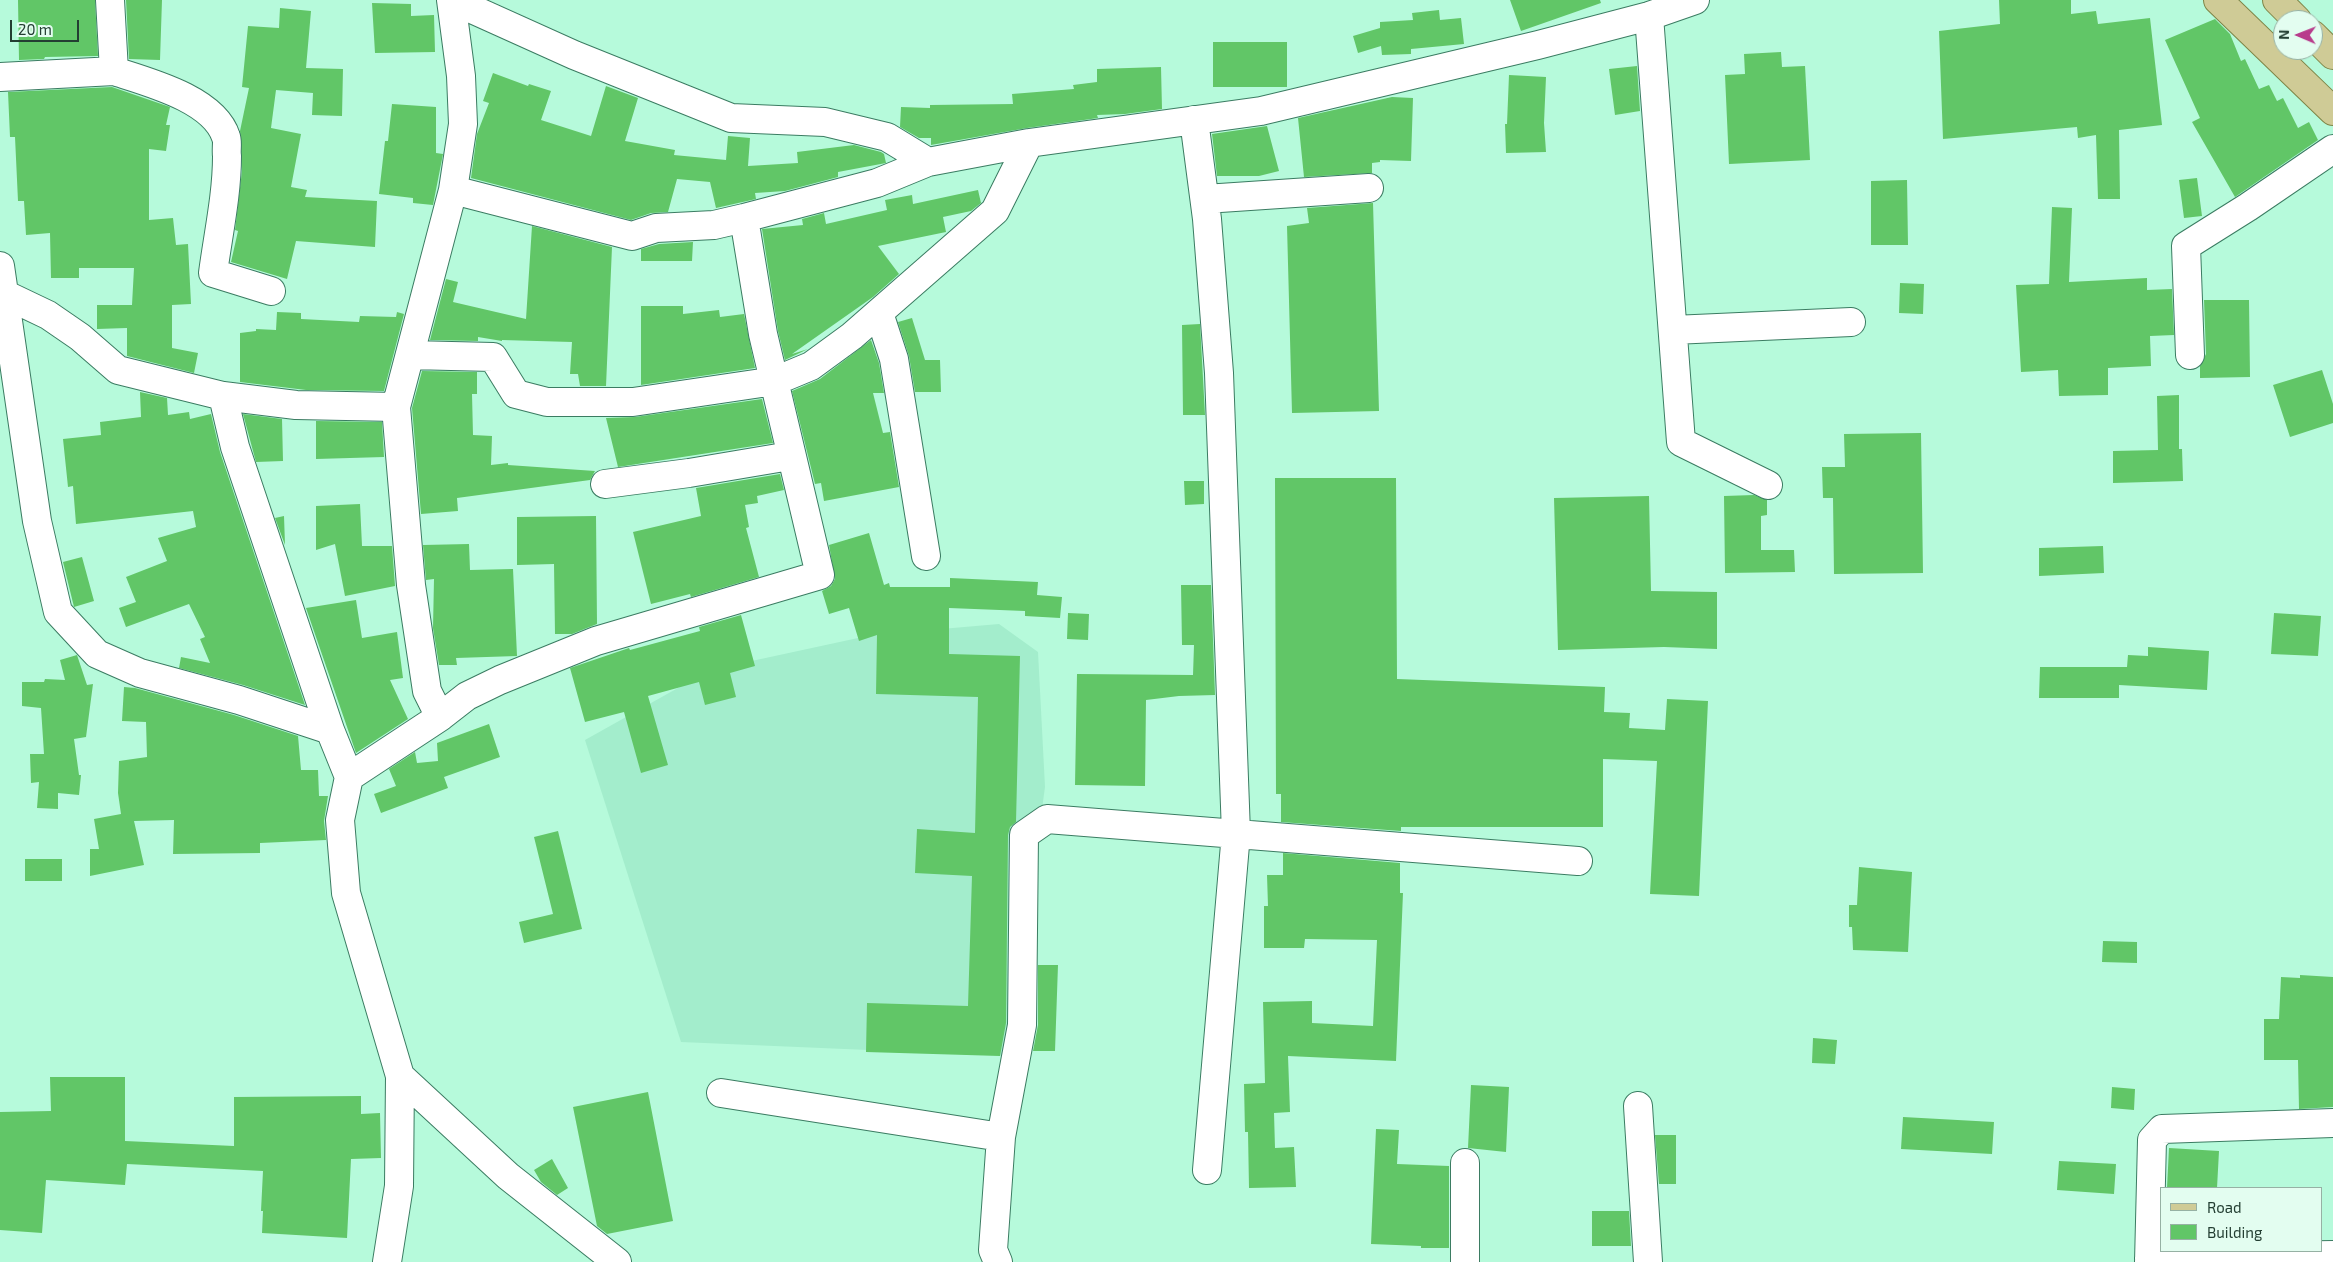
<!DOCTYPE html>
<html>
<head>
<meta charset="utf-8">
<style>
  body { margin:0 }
  #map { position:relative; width:2333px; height:1262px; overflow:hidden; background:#b6fadb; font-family:"Exo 2",sans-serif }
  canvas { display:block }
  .legend { position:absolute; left:2160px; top:1187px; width:162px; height:65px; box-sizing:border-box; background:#e3fdf0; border:1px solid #96b1a4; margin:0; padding:6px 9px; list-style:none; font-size:15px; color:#233e32 }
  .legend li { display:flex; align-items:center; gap:10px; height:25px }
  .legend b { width:25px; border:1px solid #96b1a4 }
  .north { position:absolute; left:2273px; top:10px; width:50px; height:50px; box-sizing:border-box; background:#e3fdf0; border:1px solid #96b1a4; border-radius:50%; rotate:271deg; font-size:14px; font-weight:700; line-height:20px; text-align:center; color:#233e32 }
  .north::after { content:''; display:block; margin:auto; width:18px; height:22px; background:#b83c8c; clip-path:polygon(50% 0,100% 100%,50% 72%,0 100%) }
  .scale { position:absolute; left:10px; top:20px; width:69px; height:22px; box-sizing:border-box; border:2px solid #233e32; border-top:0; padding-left:6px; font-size:15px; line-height:18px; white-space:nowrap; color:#233e32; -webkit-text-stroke:4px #e3fdf0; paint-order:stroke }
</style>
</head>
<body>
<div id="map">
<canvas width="2333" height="1262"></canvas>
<ul class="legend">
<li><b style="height:6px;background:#cfcb96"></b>Road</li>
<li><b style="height:14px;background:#61c667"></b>Building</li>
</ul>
<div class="north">N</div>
<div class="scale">20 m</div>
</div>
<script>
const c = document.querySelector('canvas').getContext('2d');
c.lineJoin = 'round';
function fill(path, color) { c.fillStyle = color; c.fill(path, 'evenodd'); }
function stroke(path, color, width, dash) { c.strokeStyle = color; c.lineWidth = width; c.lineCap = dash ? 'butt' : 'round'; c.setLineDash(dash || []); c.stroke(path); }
fill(new Path2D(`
  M 999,624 L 1038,652 L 1045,787 L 1008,1056 L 681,1042 L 585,740 L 710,670 L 872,635 Z`), '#a3edcc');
fill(new Path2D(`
  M 18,0 L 95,0 L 98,56 L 45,57 L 44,59 L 19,60 Z
  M 126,0 L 162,0 L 160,60 L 129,59 Z
  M 1510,0 L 1600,0 L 1601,3 L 1521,31 Z
  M 1999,0 L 2071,0 L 2071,14 L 2096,11 L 2098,24 L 2150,18 L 2162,125 L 2119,130 L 2120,199 L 2098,199 L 2096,135 L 2078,138 L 2077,127 L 1943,139 L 1939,31 L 2000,24 Z
  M 372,3 L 411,4 L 411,16 L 434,15 L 435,52 L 375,53 Z
  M 280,8 L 311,11 L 306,68 L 343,69 L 342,116 L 312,115 L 313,93 L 276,90 L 271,128 L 301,134 L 291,187 L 307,190 L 305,197 L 377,201 L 375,247 L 296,241 L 287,279 L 231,262 L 238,231 L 235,230 L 242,171 L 240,131 L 249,88 L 242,87 L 248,26 L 279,28 Z
  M 1439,10 L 1440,20 L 1461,18 L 1464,44 L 1411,49 L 1411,54 L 1382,55 L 1381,46 L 1358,53 L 1353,36 L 1380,28 L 1380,22 L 1413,20 L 1412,13 Z
  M 2215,19 L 2230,34 L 2241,61 L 2245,59 L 2259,89 L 2269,85 L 2277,101 L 2283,98 L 2298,128 L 2309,122 L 2318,140 L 2235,197 L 2192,122 L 2200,118 L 2165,40 Z
  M 1213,42 L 1287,42 L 1287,87 L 1213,87 Z
  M 1781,52 L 1782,67 L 1805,66 L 1810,160 L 1729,164 L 1725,75 L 1745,74 L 1744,54 Z
  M 1637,66 L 1640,111 L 1615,115 L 1609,69 Z
  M 1161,67 L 1162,109 L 1125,114 L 1097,115 L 1098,118 L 1027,128 L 931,145 L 931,138 L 919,138 L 900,127 L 901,107 L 930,108 L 930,105 L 1013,104 L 1012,94 L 1074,89 L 1073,85 L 1097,82 L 1097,69 Z
  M 493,73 L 528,86 L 529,84 L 551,91 L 541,120 L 591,136 L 606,86 L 638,98 L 625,141 L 675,150 L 674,155 L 726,160 L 728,136 L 750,138 L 748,166 L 798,163 L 797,152 L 854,145 L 881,152 L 884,154 L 886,163 L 838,172 L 838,177 L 785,191 L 755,193 L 756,199 L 716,208 L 710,182 L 677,179 L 668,212 L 651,213 L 631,220 L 471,178 L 477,134 L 489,103 L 483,101 Z
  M 1509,75 L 1546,77 L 1544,123 L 1546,152 L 1506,153 L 1505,124 L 1507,124 Z
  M 112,87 L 170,107 L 166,125 L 170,125 L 166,151 L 149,149 L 149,220 L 173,218 L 176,245 L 188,244 L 191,304 L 172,305 L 172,348 L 198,353 L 194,373 L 127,356 L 127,328 L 97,329 L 97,305 L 132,305 L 134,268 L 79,268 L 79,278 L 51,278 L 50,233 L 26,235 L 24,201 L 18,201 L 15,137 L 10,137 L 8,92 Z
  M 1392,97 L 1413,98 L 1411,161 L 1380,160 L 1380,162 L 1372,163 L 1372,173 L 1304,177 L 1298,118 Z
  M 392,104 L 436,107 L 436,153 L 443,154 L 433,205 L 413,203 L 413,198 L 379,194 L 385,141 L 388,141 Z
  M 1267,126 L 1279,171 L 1259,176 L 1217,176 L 1212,134 Z
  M 2197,178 L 2202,216 L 2184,218 L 2179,180 Z
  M 1907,180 L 1908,245 L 1871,245 L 1871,181 Z
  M 978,190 L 981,203 L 971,211 L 943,217 L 946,232 L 878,246 L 899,274 L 873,297 L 792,354 L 808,349 L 785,360 L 778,331 L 762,229 L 803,225 L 802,219 L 824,213 L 826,224 L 887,210 L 885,200 L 912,195 L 913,204 Z
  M 1373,203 L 1379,411 L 1292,413 L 1287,226 L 1309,223 L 1307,208 Z
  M 2052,207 L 2072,208 L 2069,282 L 2147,278 L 2147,290 L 2172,289 L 2174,335 L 2150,336 L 2151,366 L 2108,368 L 2108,395 L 2059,396 L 2058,370 L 2021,372 L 2016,285 L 2049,284 Z
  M 532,226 L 612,247 L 606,386 L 580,386 L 578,374 L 570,374 L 572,342 L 502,340 L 502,341 L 478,337 L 478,341 L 430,340 L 446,279 L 458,282 L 453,302 L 526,319 Z
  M 693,242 L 692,261 L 641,261 L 641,249 L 659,244 Z
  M 1900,283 L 1924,284 L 1923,314 L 1899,313 Z
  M 2204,300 L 2249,300 L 2250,377 L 2200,378 L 2200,366 L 2206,354 Z
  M 641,306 L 683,306 L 683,314 L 719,310 L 720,317 L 744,314 L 755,368 L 641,385 Z
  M 277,312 L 301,313 L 301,319 L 359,322 L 360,316 L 396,317 L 397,312 L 404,314 L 384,391 L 306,390 L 240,382 L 240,333 L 256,331 L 256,329 L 276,330 Z
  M 912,318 L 925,360 L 940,360 L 941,392 L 915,392 L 909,356 L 898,322 Z
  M 1200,324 L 1205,415 L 1183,415 L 1182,325 Z
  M 871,340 L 879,363 L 884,393 L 873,393 L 883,433 L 890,432 L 899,487 L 824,501 L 821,483 L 815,484 L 792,391 L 820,379 Z
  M 2322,370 L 2333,404 L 2333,423 L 2290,437 L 2273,385 Z
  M 422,371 L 477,372 L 477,394 L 472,394 L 473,435 L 492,436 L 491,465 L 508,463 L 508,465 L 595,471 L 590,480 L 457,498 L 458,511 L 421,514 L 412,408 Z
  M 140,392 L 167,398 L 168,415 L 189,412 L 190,419 L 211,414 L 220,452 L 305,705 L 243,685 L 179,668 L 181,657 L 210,663 L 200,639 L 205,637 L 189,604 L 126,627 L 119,608 L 136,602 L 126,577 L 167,561 L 158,538 L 196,527 L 193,511 L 76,524 L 73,486 L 68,487 L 63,439 L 101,435 L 100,422 L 141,417 Z
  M 2179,395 L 2179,449 L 2182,449 L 2183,481 L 2113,483 L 2113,451 L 2158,450 L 2157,396 Z
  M 762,399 L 773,443 L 618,467 L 606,418 L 635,417 Z
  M 243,414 L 282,419 L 283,461 L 256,462 Z
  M 316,421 L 382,422 L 384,457 L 316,459 Z
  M 1921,433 L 1923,573 L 1834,574 L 1833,498 L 1823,498 L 1822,467 L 1845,467 L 1844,434 Z
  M 780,474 L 784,490 L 757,496 L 758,503 L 745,505 L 749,527 L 746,528 L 759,577 L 691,597 L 690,594 L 651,604 L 633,532 L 701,516 L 696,488 Z
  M 1275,478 L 1396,478 L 1397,679 L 1605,687 L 1604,712 L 1630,713 L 1629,728 L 1665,730 L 1667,699 L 1708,701 L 1699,896 L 1650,894 L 1657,761 L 1603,759 L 1603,827 L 1401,827 L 1401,831 L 1281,822 L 1281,794 L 1276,794 Z
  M 1184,481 L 1204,481 L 1204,504 L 1185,505 Z
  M 1754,495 L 1767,500 L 1767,515 L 1761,516 L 1761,550 L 1794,550 L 1795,572 L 1725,573 L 1724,496 Z
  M 1649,496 L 1651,591 L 1717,592 L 1717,649 L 1664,647 L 1558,650 L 1554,498 Z
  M 360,504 L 362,546 L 392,546 L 395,586 L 345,596 L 335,544 L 316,550 L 316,506 Z
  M 284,516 L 285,545 L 275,518 Z
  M 596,516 L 597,624 L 572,634 L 555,634 L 554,564 L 517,565 L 517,517 Z
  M 869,533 L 884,585 L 889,583 L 890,587 L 950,587 L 950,578 L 1038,582 L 1037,595 L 1062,597 L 1060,618 L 1025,616 L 1025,611 L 949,608 L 949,654 L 1020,656 L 1016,822 L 1010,827 L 1008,835 L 1006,1023 L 1000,1056 L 866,1052 L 867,1003 L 968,1006 L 972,876 L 915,873 L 917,829 L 975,833 L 978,697 L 876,694 L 877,635 L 859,641 L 849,608 L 829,614 L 822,591 L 831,586 L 835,579 L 829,545 Z
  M 469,544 L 470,570 L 513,569 L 517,656 L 456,658 L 457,665 L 439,665 L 433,628 L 434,579 L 426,580 L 423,545 Z
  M 2103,546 L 2104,573 L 2039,576 L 2039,548 Z
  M 82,557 L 94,601 L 74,607 L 63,562 Z
  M 1181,585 L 1211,585 L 1215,695 L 1179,696 L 1146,700 L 1145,786 L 1075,785 L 1077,674 L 1193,675 L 1194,645 L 1182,645 Z
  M 356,600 L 362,638 L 397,632 L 403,678 L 390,680 L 408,719 L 356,753 L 306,608 Z
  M 1068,613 L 1089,614 L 1088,640 L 1067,639 Z
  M 2274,613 L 2321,616 L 2318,656 L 2271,654 Z
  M 741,615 L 755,666 L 730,673 L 736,697 L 705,705 L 699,682 L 648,696 L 668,765 L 641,773 L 624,712 L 585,722 L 570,668 L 629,648 L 630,650 L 700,631 L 699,627 Z
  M 2148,647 L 2209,651 L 2207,690 L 2119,685 L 2119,698 L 2039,698 L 2040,667 L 2127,667 L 2128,655 L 2148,656 Z
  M 77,655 L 87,685 L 93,684 L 86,737 L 74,739 L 79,775 L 81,775 L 79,795 L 58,793 L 58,809 L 37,808 L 39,782 L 31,783 L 30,754 L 44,754 L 41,708 L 22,706 L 22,682 L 44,682 L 45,679 L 65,680 L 60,660 Z
  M 124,687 L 135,688 L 234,715 L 298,736 L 301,770 L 318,770 L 319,796 L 328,796 L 324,821 L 326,840 L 260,843 L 260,853 L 173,854 L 174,820 L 134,821 L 144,865 L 90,876 L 90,849 L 99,849 L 94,819 L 121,814 L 118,793 L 119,761 L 147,757 L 146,722 L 122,721 Z
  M 489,724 L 500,757 L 444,777 L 448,788 L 381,813 L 374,794 L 396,786 L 389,769 L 415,752 L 417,763 L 438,761 L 437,743 Z
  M 558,831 L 582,929 L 524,943 L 519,922 L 553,914 L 534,837 Z
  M 1283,853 L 1400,863 L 1400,893 L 1403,893 L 1396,1061 L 1288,1056 L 1290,1112 L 1274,1113 L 1275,1148 L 1294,1147 L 1296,1187 L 1249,1188 L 1248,1132 L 1245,1132 L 1244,1084 L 1265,1083 L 1263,1002 L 1312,1001 L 1312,1023 L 1373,1026 L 1377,940 L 1305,939 L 1304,948 L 1264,948 L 1264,906 L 1268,906 L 1267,875 L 1283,875 Z
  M 25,859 L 62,859 L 62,881 L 25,881 Z
  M 1859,867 L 1912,872 L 1908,952 L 1853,950 L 1852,927 L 1849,927 L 1849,905 L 1857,905 Z
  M 2103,941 L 2137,942 L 2137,963 L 2102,962 Z
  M 1038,965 L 1058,965 L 1055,1051 L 1033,1051 L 1038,1025 Z
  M 2300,975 L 2333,977 L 2333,1107 L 2299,1109 L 2298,1060 L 2264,1060 L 2264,1019 L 2279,1019 L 2281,977 L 2300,978 Z
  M 1813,1038 L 1837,1040 L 1835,1064 L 1812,1063 Z
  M 50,1077 L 125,1077 L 125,1141 L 234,1146 L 234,1097 L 361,1096 L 361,1114 L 380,1113 L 381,1158 L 351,1159 L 347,1238 L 262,1233 L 263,1211 L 261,1211 L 263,1171 L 127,1164 L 125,1185 L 46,1180 L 42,1233 L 0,1230 L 0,1112 L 51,1111 Z
  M 1471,1085 L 1509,1087 L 1506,1152 L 1468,1148 Z
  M 2112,1087 L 2135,1089 L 2134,1110 L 2111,1108 Z
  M 648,1092 L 673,1221 L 607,1234 L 597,1226 L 573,1107 Z
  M 1903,1117 L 1994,1122 L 1992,1154 L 1901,1149 Z
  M 1376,1129 L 1399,1130 L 1397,1164 L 1449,1166 L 1449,1248 L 1421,1248 L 1421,1246 L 1371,1244 Z
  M 1655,1135 L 1676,1135 L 1676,1184 L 1659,1184 Z
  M 2169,1148 L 2219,1151 L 2217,1188 L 2167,1188 Z
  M 552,1159 L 568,1188 L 557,1195 L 541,1182 L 534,1170 Z
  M 2059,1161 L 2116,1164 L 2114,1194 L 2057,1190 Z
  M 1592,1211 L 1629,1211 L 1631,1246 L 1592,1246 Z`), '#61c667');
const minor = new Path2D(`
  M 110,0 L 114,71 C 148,82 214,99 226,137 C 228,142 226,150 227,156 C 227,195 218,235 213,273 L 271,291
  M 452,0 L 574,55 L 731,118 L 825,122 L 887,137 L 928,162 L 1029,143 L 1261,111 L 1538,45 L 1649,16 L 1695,0
  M 1649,16 L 1681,442 L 1768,485
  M 0,77 L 114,71
  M 1194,120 L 1207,219 L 1219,373 L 1236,833 L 1207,1170
  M 453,190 L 632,236 L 656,228 L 714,225 L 744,218 L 877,183 L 928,162
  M 1205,199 L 1369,188
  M 0,266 L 37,521 L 58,612 L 97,654 L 140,673 L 239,700 L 330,730 L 349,777
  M 0,295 L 4,294 L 48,315 L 80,337 L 118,370 L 223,396 L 296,405 L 396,407
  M 879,313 L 894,359 L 926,556
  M 1673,330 L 1851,322
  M 410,355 L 493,357 L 516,394 L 547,402 L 633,402 L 775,381 L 811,366 L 852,336 L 995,211 L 1029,143
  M 2190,355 L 2186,246 L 2248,207 L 2333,149
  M 223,396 L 235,447 L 330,730
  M 605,484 L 689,473 L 790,456
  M 440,717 L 467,696 L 500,680 L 596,641 L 820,575 L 763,334 L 744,218
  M 400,1076 L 508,1176 L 617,1262
  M 721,1093 L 1001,1137
  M 1638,1106 L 1648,1262
  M 1465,1163 L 1465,1262
  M 2149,1258 L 2333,1255
  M 387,1262 L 399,1186 L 400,1076 L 346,893 L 340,820 L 349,777 L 440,717 L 427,691 L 411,585 L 396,407 L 453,190 L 463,124 L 461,76 L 451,0
  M 998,1262 L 993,1250 L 1001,1137 L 1022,1025 L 1024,835 L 1047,819 L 1578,861
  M 2149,1262 L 2152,1140 L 2162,1129 L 2333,1123`);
const major = new Path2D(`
  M 2218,0 L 2333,111
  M 2277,0 L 2297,20
  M 2313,35 L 2333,55`);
stroke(minor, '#3b7c62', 30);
stroke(major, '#7e8446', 30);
stroke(minor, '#fff', 28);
stroke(major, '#cfcb96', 28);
</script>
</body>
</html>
